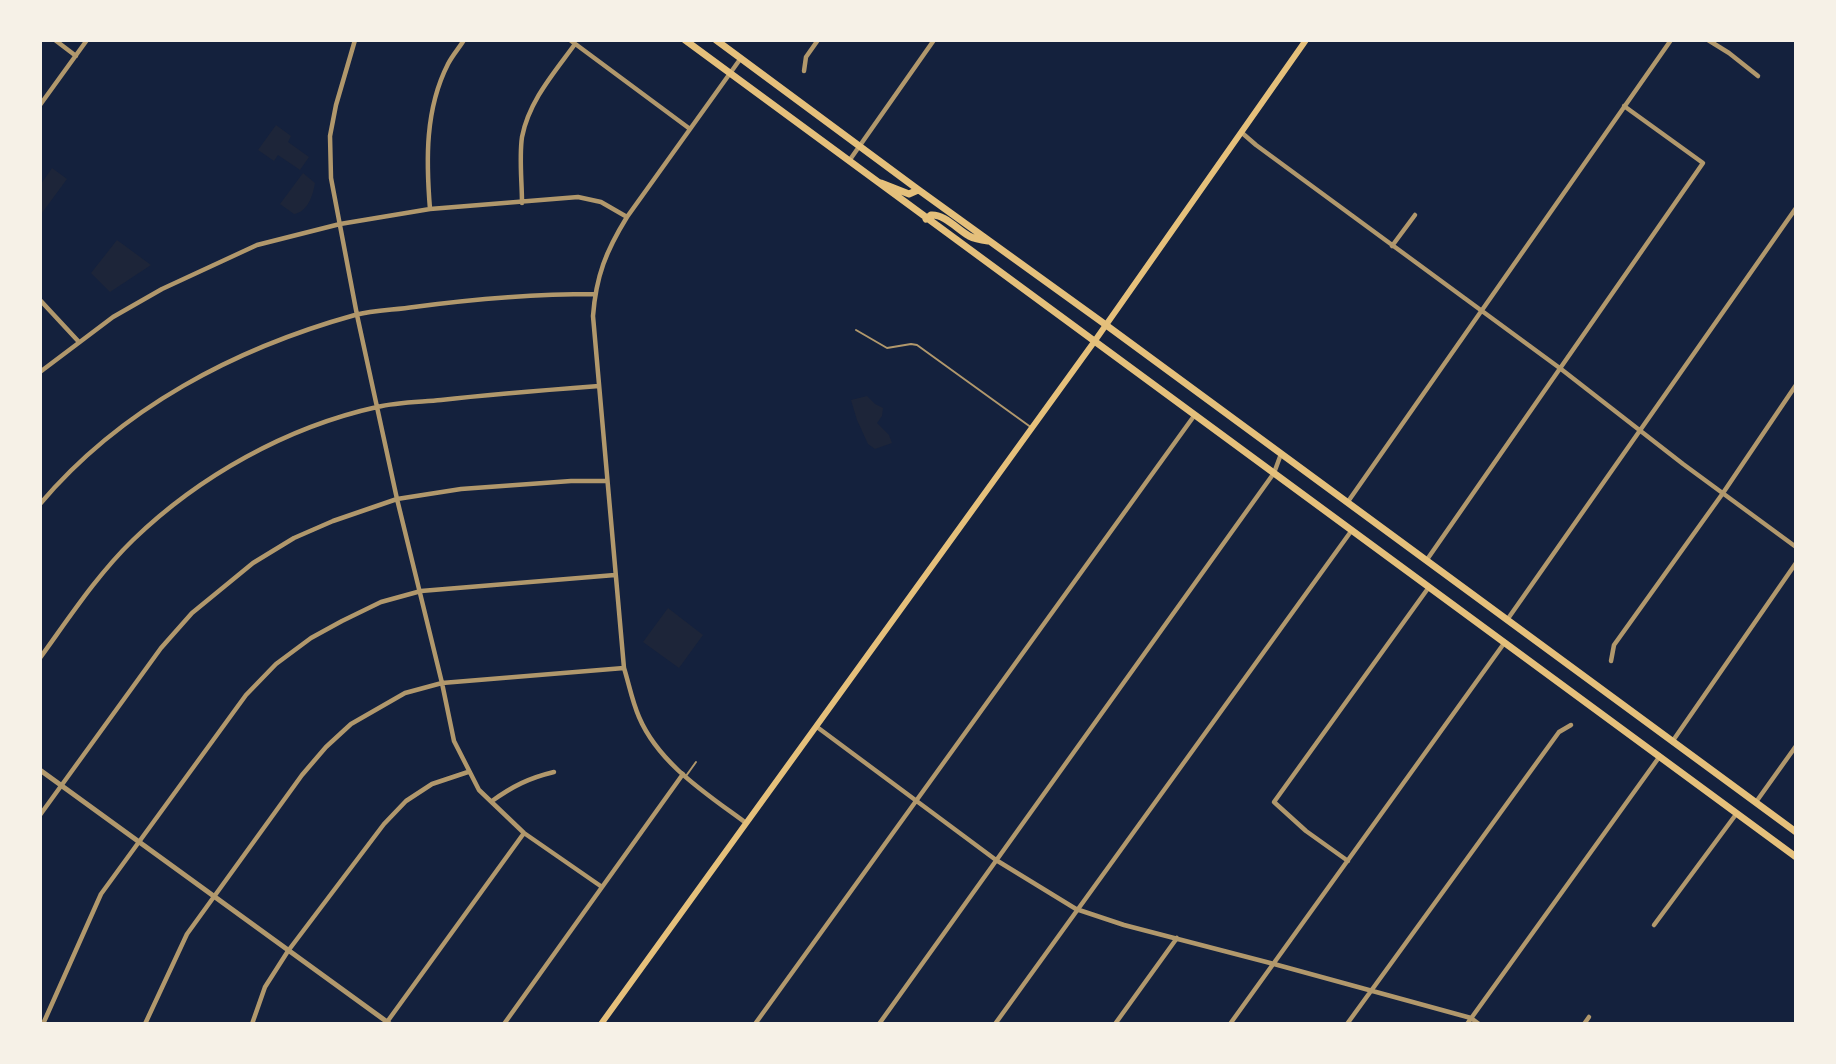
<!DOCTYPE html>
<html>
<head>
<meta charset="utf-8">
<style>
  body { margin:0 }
  #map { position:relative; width:1836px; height:1064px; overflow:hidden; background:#14213d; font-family:"Golos Text",sans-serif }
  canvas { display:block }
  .frame { position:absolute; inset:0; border:42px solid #f6f1e7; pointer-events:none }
</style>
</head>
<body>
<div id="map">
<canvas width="1836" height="1064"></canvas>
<div class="frame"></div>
</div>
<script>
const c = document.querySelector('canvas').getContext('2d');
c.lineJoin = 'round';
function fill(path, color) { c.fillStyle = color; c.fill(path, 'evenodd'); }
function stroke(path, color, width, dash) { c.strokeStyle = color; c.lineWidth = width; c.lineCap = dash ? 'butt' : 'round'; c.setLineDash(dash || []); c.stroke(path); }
fill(new Path2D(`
  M 276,125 L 291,136 L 288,142 L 309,157 L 300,170 L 278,155 L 274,161 L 258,150 Z
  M 52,168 L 67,179 L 42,213 L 41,212 L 41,184 Z
  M 303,173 L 315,183 C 313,195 308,212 294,214 L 280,204 Z
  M 117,240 L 151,265 L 110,292 L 91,273 Z
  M 867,396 L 875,404 L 883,408 L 882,416 L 877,423 L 889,435 L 892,443 L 875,449 L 868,444 L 857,420 L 851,400 Z
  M 668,608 L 703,635 L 679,668 L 643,642 Z`), '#1d2539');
stroke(new Path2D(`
  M 856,330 L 887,348 L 911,344 L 917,345 L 1032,428
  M 686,776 L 696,762`), '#b1986c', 2);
stroke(new Path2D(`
  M 55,40 L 76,56
  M 355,40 L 336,105 L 330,136 L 331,178 L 357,315 L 397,499 L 442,683 L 454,741 L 479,790 L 524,833 L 602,887
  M 570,40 L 690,129
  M 1708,40 L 1729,53 L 1758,76
  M 741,58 L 627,217 C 606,251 596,276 593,316 L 624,668 C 629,684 632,701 639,717 C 659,764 707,794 746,823
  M 804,71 L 806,57 L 818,40
  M 40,105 L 87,40
  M 1241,132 L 1256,145 L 1561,369 L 1683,464 L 1796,547
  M 849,161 L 934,40
  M 522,203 C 522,182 519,158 522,137 C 529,101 554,73 575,44
  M 430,209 C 426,160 425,109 448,64 C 452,56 459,48 464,40
  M 1392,246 L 1415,215
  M 40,300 L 79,342
  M 40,372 L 113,317 L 162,289 L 257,245 L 340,224 L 430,209 L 578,197 L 601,202 L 627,217
  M 1347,503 L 1671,40
  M 40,504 C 121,408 236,348 355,315 C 374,310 395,310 414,307 C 474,299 534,294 595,294
  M 1426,561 L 1703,163 L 1624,106
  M 1507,620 L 1796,208
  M 40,658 C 69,618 97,575 133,540 C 199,476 287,427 377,407 C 397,402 420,402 441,400 C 493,394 546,390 599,386
  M 1611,661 L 1614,645 L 1723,493 L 1796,385
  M 817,727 L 996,860 L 1076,909 L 1124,925 L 1274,964 L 1471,1018 L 1479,1024
  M 1672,742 L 1796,563
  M 492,801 C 513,786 529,778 554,772
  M 1756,802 L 1796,746
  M 40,815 L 161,648 L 192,613 L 253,563 L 294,538 L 333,521 L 397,499 L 461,489 L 571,481 L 606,481
  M 1348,861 L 1306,831 L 1274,802 L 1429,587
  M 1654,925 L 1737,813
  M 387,1022 L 524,833
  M 43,1024 L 101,894 L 246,695 L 276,664 L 311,638 L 342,621 L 381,602 L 421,591 L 615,575
  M 145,1024 L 187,934 L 302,775 L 326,747 L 351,724 L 405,693 L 442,683 L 624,668
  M 252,1024 L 265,987 L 288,951 L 384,824 L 406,801 L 432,784 L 468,772
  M 504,1024 L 683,774
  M 755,1024 L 1194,416
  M 879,1024 L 1274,473 L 1281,454
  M 995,1024 L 1352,530
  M 1115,1024 L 1177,938
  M 1230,1024 L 1505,642
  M 1347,1024 L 1559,732 L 1571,725
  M 1467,1024 L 1660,756
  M 1584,1024 L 1589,1017`), '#b1986c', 4.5);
stroke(new Path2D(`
  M 40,770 L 390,1024`), '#b1986c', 5);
stroke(new Path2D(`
  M 601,1024 L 1094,342 L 1306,40`), '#e5c07b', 6);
stroke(new Path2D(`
  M 685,40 L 1796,857
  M 716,40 L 916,188 L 1106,325 L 1796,832
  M 881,183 L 909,194 L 918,190
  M 926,219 L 931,215 C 944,214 957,229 969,236 C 975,239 981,240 988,241`), '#e5c07b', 7);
</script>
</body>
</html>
